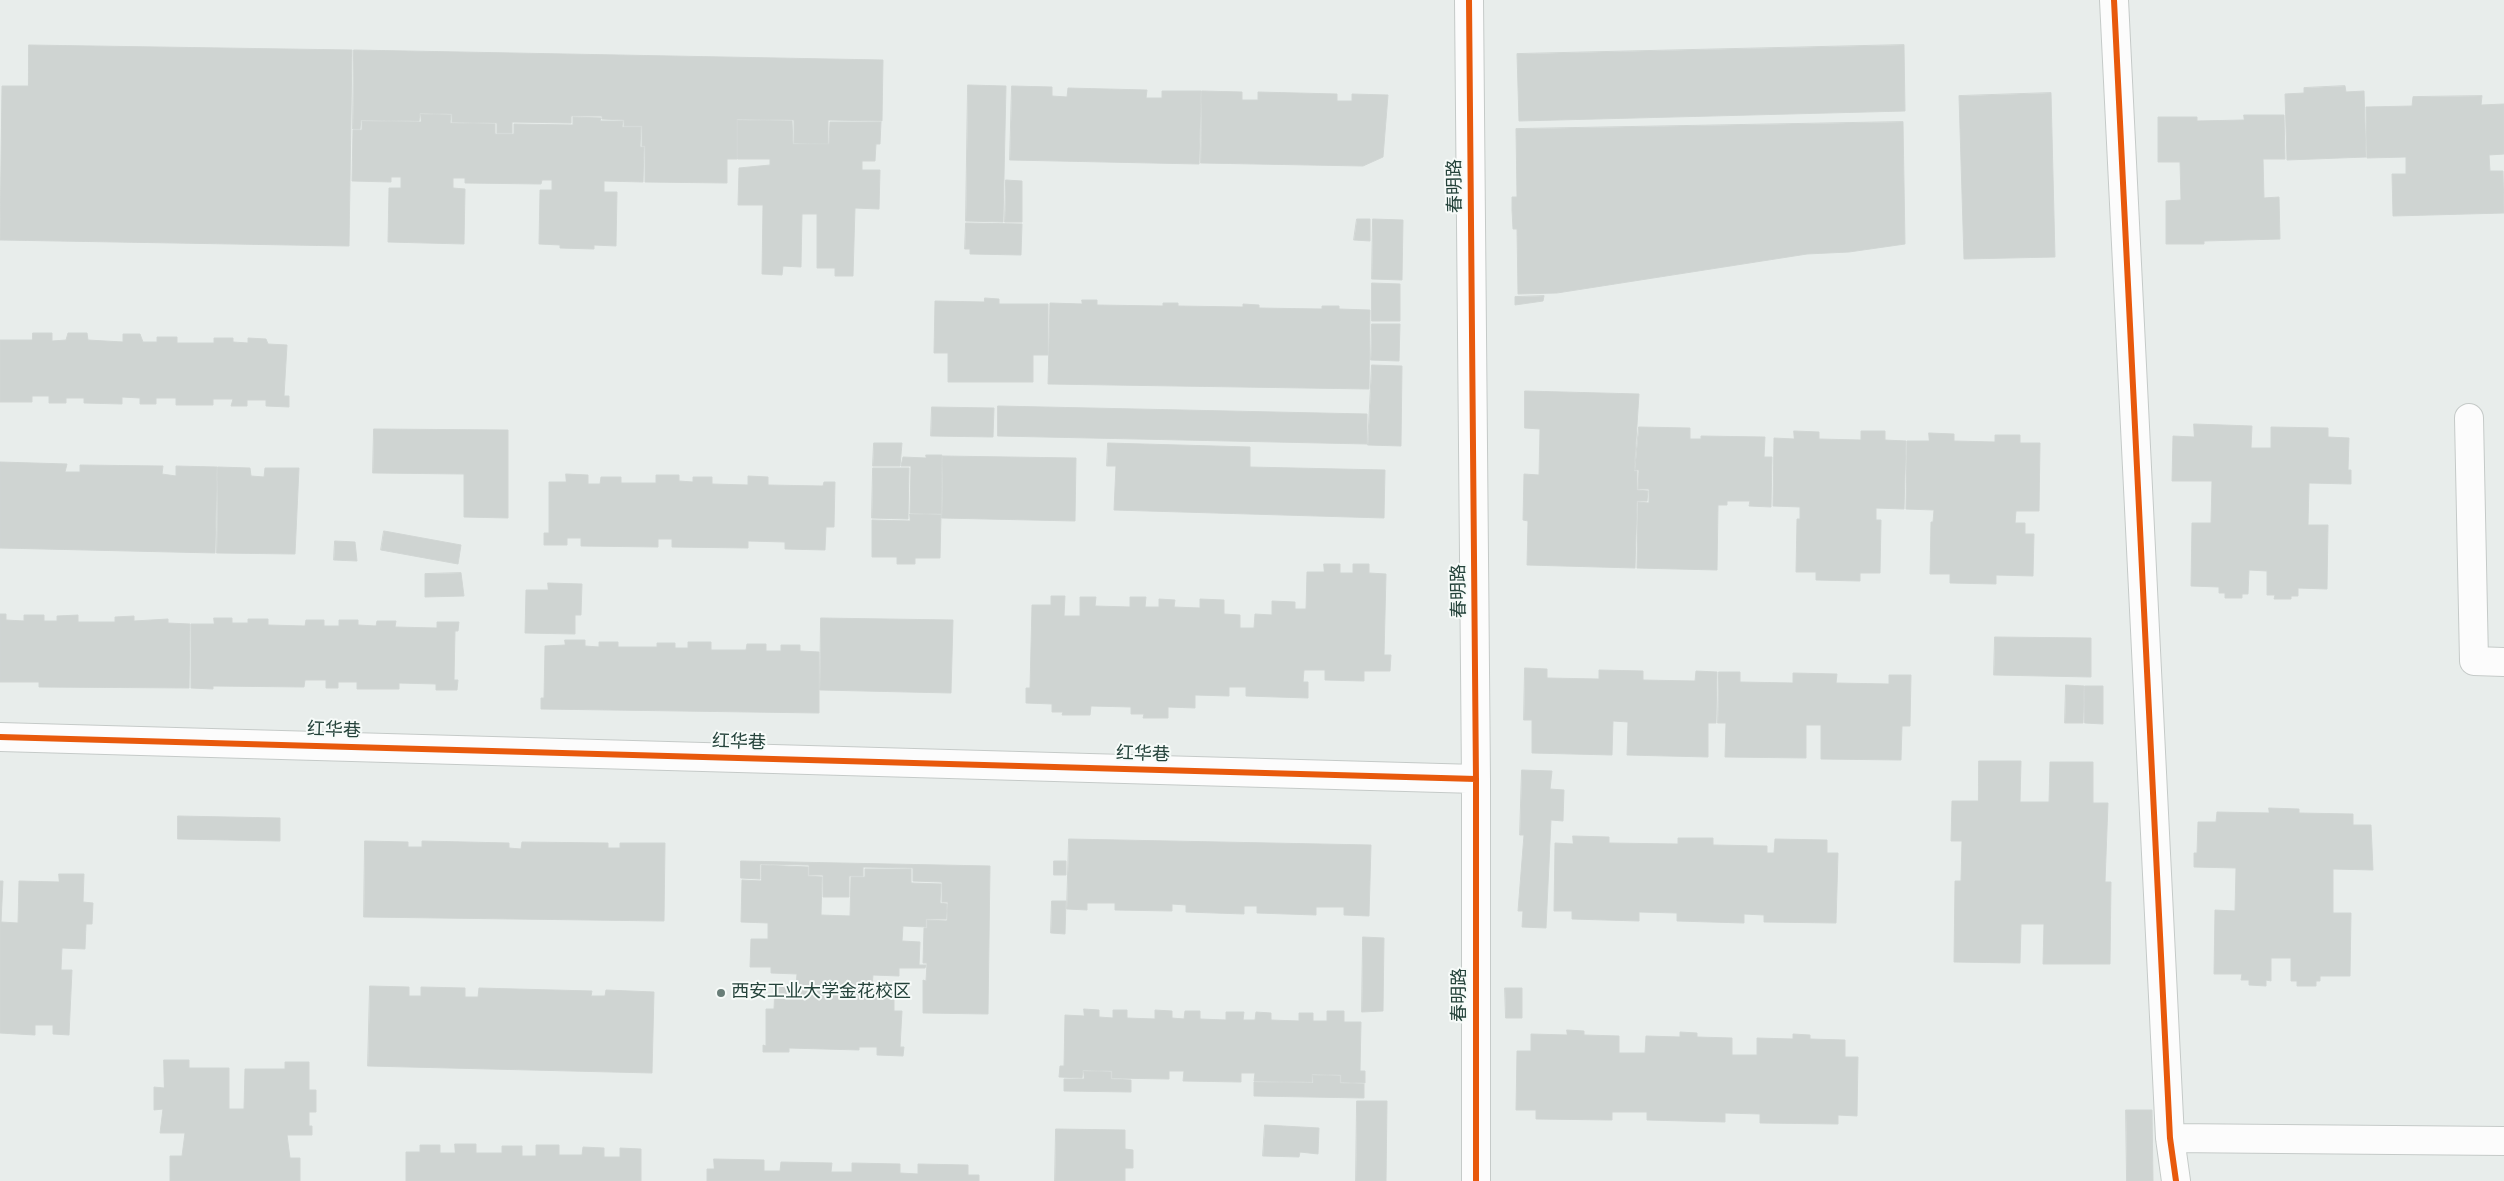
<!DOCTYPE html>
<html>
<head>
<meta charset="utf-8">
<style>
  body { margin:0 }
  canvas { display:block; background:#e8edeb }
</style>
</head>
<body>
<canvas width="2504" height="1181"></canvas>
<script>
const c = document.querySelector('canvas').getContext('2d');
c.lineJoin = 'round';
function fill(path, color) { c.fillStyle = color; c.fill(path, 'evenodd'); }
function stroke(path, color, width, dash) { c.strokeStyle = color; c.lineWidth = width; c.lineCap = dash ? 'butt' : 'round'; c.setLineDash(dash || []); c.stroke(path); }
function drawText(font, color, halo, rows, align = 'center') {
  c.font = font + ' "Nunito Sans","Noto Sans SC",sans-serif'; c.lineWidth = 4; c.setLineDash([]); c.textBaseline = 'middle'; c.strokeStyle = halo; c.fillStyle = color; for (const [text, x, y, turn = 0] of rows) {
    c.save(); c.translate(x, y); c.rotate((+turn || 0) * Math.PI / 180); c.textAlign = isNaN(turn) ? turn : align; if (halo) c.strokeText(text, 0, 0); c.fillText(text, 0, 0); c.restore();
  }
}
const building = new Path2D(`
  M 29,45 L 352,50 L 349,246 L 0,240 L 2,86 L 28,86 Z
  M 1904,45 L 1905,111 L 1519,121 L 1517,54 Z
  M 354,50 L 883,60 L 882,121 L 828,120 L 828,144 L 794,143 L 794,120 L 737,119 L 737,159 L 727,159 L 727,183 L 645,182 L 645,146 L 642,146 L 642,126 L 624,126 L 624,120 L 602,119 L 602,116 L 571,116 L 571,123 L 512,122 L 512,133 L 497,133 L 497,123 L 452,122 L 452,114 L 420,113 L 419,121 L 361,120 L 360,129 L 353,129 Z
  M 968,85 L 1006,86 L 1003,222 L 966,221 Z
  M 1012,86 L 1052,87 L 1052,96 L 1067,97 L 1068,88 L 1147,90 L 1146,98 L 1162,98 L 1162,91 L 1201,91 L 1199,164 L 1010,160 Z
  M 2345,86 L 2346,92 L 2364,91 L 2366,157 L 2287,160 L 2285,94 L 2304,93 L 2304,88 Z
  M 1202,91 L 1242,92 L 1242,100 L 1258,100 L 1258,92 L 1337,94 L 1337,101 L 1352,101 L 1352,94 L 1388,95 L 1383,157 L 1363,166 L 1201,163 Z
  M 2051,93 L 2055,257 L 1964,259 L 1959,96 Z
  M 2482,96 L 2481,105 L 2504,104 L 2504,154 L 2489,155 L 2490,171 L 2503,171 L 2504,213 L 2393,216 L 2392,174 L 2406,174 L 2406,157 L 2367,158 L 2366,107 L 2412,106 L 2413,97 Z
  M 421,114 L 451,115 L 450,123 L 495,124 L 495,134 L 514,134 L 514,124 L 573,125 L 573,117 L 601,118 L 600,121 L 623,121 L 622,127 L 641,127 L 640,147 L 644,147 L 643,182 L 604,181 L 604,192 L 617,192 L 616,246 L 594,245 L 594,249 L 560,248 L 560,245 L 539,244 L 540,190 L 552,190 L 552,180 L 542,180 L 541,184 L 465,183 L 465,178 L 453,178 L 453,188 L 465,189 L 464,244 L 388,242 L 389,188 L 401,188 L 401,177 L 391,177 L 391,182 L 352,181 L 353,130 L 362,130 L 362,121 L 421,122 Z
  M 2244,115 L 2284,115 L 2285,159 L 2263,159 L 2264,198 L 2279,197 L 2280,239 L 2204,241 L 2204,244 L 2166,244 L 2166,201 L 2181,200 L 2180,162 L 2158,162 L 2158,117 L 2197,117 L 2197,121 L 2244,120 Z
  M 738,120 L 792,121 L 793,144 L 829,144 L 830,122 L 881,122 L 880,144 L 876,144 L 875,161 L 862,161 L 862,170 L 880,170 L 879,209 L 855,208 L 853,276 L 835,276 L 835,268 L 817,268 L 817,214 L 802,214 L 801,267 L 783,266 L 782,275 L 762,274 L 763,205 L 738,205 L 739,168 L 770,165 L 770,159 L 738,159 Z
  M 1903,122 L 1905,244 L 1849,252 L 1807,254 L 1557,293 L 1518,294 L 1517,229 L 1513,229 L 1512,210 L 1512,197 L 1517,197 L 1516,129 Z
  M 1006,180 L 1022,181 L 1022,222 L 1005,222 Z
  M 1357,219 L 1370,219 L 1370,241 L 1354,240 Z
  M 1373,219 L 1403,220 L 1402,280 L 1372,279 Z
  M 966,223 L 1022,224 L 1021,255 L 970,254 L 970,249 L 965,249 Z
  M 1372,283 L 1400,284 L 1400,321 L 1372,321 Z
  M 1544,296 L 1543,301 L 1515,305 L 1515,297 Z
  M 985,298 L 999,299 L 999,304 L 1048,304 L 1048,355 L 1033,355 L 1033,382 L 948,382 L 948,353 L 934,353 L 935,301 L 984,302 Z
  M 1082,300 L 1097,300 L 1097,305 L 1163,306 L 1163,303 L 1178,303 L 1178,306 L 1243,307 L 1243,304 L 1259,305 L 1259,308 L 1322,309 L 1322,306 L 1339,306 L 1339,309 L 1370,310 L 1369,389 L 1048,384 L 1050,303 L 1082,304 Z
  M 1372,324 L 1400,324 L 1399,361 L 1371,360 Z
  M 33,333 L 52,333 L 52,341 L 66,340 L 68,333 L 87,333 L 88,340 L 123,342 L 123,334 L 140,334 L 143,342 L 157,342 L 157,337 L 177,337 L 177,343 L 214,343 L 214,338 L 233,338 L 233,342 L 248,343 L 248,338 L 266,339 L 268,344 L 287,345 L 284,396 L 289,396 L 289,407 L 266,406 L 266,400 L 247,400 L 247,406 L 231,406 L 233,399 L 213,399 L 213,405 L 176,405 L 176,398 L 156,398 L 156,404 L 140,404 L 140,398 L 122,397 L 122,404 L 84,403 L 84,398 L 66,398 L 66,403 L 49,403 L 49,396 L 32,396 L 32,402 L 0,402 L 0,340 L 32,340 Z
  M 1372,365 L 1402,366 L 1401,446 L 1368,445 Z
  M 1525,391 L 1639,394 L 1634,471 L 1637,471 L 1637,490 L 1648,491 L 1647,501 L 1637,501 L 1635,568 L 1527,565 L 1528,521 L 1523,520 L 1524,474 L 1539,475 L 1540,429 L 1525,428 Z
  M 998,406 L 1367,414 L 1367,444 L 998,436 Z
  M 932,407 L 994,408 L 993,437 L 931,436 Z
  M 2194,424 L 2252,426 L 2251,448 L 2271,448 L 2271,427 L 2328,428 L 2328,437 L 2349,438 L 2348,470 L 2351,470 L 2351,484 L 2309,483 L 2308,525 L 2328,525 L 2327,589 L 2298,588 L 2298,596 L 2291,596 L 2291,599 L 2274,599 L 2275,595 L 2267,595 L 2267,571 L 2249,570 L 2248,594 L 2242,594 L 2242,598 L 2225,598 L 2225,593 L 2219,593 L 2219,587 L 2191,586 L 2192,523 L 2211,523 L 2212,481 L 2172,481 L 2173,436 L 2194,437 Z
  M 1639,427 L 1690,428 L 1690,439 L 1701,439 L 1701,436 L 1765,437 L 1764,457 L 1772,457 L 1771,507 L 1749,506 L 1750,501 L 1727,501 L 1727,505 L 1718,505 L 1717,570 L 1637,568 L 1638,502 L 1649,503 L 1649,489 L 1638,489 L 1639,470 L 1635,470 Z
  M 374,429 L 508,430 L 508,518 L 464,517 L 464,474 L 373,473 Z
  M 1794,431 L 1819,432 L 1819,439 L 1861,440 L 1861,431 L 1885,431 L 1885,440 L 1906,441 L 1904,509 L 1876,508 L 1876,520 L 1881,520 L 1880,573 L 1860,573 L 1860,581 L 1816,580 L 1816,572 L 1796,572 L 1797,519 L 1800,519 L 1800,507 L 1773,506 L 1774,438 L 1794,439 Z
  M 1929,433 L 1954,434 L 1954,441 L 1995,442 L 1995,435 L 2020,435 L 2020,443 L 2040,443 L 2039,511 L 2016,511 L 2015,523 L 2025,523 L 2025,534 L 2034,534 L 2033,576 L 1996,575 L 1996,584 L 1950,583 L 1950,574 L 1930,574 L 1931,522 L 1933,522 L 1934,510 L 1906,509 L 1907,441 L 1929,441 Z
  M 874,443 L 902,443 L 900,466 L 873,466 Z
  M 1108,443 L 1250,447 L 1250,467 L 1385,470 L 1384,518 L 1114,510 L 1116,466 L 1107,466 Z
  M 926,455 L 942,455 L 941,514 L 910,513 L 911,466 L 901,466 L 903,457 L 926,458 Z
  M 943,456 L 1076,458 L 1075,521 L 942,518 Z
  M 0,462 L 67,464 L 65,472 L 80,472 L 80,465 L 163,466 L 162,474 L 176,476 L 176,466 L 217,467 L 215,553 L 0,548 Z
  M 218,467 L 250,468 L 251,476 L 264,477 L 265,468 L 299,468 L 295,554 L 217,553 Z
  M 873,468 L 909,468 L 908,519 L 872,518 Z
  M 566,474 L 588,475 L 588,484 L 600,484 L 601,477 L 621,477 L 621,483 L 656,483 L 656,475 L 679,475 L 679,481 L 693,482 L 693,477 L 712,477 L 712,484 L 748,485 L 748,476 L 768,477 L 768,485 L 823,486 L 824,482 L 835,482 L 834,527 L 826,527 L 825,550 L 785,549 L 785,542 L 748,541 L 748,548 L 672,547 L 672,539 L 658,539 L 658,547 L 581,546 L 581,538 L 567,538 L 567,545 L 544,545 L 544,533 L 549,533 L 549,482 L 566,482 Z
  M 910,514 L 941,515 L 940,558 L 915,558 L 915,564 L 897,564 L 897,557 L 872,557 L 872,520 L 910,521 Z
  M 384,531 L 461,545 L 458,564 L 381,550 Z
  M 335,541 L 355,542 L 357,561 L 334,560 Z
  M 1324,564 L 1340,564 L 1340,573 L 1353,573 L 1353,564 L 1369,564 L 1369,573 L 1386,574 L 1384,655 L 1391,655 L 1390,671 L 1364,671 L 1364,681 L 1325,680 L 1325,670 L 1304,670 L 1303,682 L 1308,682 L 1308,698 L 1246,696 L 1246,687 L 1229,687 L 1229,696 L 1195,695 L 1195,708 L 1168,707 L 1168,718 L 1143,718 L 1144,714 L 1131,714 L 1131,707 L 1091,706 L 1090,715 L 1062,715 L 1063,712 L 1052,712 L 1052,704 L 1026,703 L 1026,688 L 1030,688 L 1032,605 L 1051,605 L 1051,596 L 1065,596 L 1064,616 L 1080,616 L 1080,597 L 1096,597 L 1095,606 L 1130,607 L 1130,597 L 1146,597 L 1145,607 L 1159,607 L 1159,599 L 1175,600 L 1174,607 L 1200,608 L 1200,599 L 1224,600 L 1224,614 L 1240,615 L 1240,628 L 1254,628 L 1255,614 L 1272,615 L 1272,601 L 1295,602 L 1295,609 L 1306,609 L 1307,572 L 1324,572 Z
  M 461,573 L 464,596 L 425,597 L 425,574 Z
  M 548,583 L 582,584 L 581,615 L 575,615 L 575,634 L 525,633 L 526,590 L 548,590 Z
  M 0,614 L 6,614 L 6,620 L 24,621 L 24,615 L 44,615 L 44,621 L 57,621 L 57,616 L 78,615 L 78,622 L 115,622 L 115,617 L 134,616 L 134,621 L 168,619 L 168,623 L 190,624 L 189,688 L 39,687 L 39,682 L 0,682 Z
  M 214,618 L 232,618 L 232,623 L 248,623 L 248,619 L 268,619 L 268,625 L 305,626 L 306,620 L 324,620 L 324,626 L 339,626 L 339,620 L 358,620 L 358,625 L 376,626 L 377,621 L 396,621 L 395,627 L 437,628 L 437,622 L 459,622 L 458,631 L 455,631 L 454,680 L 458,680 L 457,690 L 436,690 L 436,684 L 399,683 L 399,689 L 357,689 L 357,682 L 338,682 L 338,688 L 326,688 L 326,680 L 305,680 L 304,687 L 213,686 L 213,689 L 191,688 L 191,624 L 214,624 Z
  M 821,618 L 953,620 L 951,693 L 820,690 Z
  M 1995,637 L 2091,638 L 2091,677 L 1994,675 Z
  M 565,640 L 585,640 L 585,646 L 599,647 L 599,642 L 618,642 L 618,647 L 657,647 L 657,643 L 675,643 L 675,648 L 688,648 L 688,642 L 711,642 L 711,650 L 746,650 L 747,644 L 766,644 L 766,651 L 781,651 L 781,645 L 800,645 L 800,651 L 819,652 L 819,713 L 541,709 L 541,698 L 544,698 L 545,646 L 565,645 Z
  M 1525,668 L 1547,669 L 1547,678 L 1599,679 L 1599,670 L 1643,671 L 1643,680 L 1695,681 L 1696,671 L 1717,672 L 1716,723 L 1708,723 L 1708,757 L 1627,755 L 1628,722 L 1613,721 L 1612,755 L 1532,753 L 1532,720 L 1524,720 Z
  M 1719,672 L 1740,672 L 1740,682 L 1793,683 L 1793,673 L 1837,674 L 1836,683 L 1889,684 L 1889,675 L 1911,675 L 1910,726 L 1902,726 L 1901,760 L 1821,759 L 1821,725 L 1806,725 L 1806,758 L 1725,757 L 1726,723 L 1718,723 Z
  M 2066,685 L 2084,686 L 2083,723 L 2065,723 Z
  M 2085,686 L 2103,686 L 2103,724 L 2085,723 Z
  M 1979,761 L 2021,761 L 2020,802 L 2049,802 L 2050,762 L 2093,762 L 2093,803 L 2108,803 L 2105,882 L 2111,882 L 2110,964 L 2043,964 L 2044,924 L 2021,924 L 2020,963 L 1954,962 L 1955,881 L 1961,881 L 1962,841 L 1951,841 L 1952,801 L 1978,801 Z
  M 1522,770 L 1552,771 L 1550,789 L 1564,790 L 1563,821 L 1551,820 L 1546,928 L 1522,927 L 1523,911 L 1518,911 L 1524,835 L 1520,835 Z
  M 2269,808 L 2299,809 L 2299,813 L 2353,814 L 2353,825 L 2371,825 L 2373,870 L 2333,869 L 2333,913 L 2351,913 L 2350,976 L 2320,976 L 2320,981 L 2316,981 L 2316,986 L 2297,986 L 2297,981 L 2291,981 L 2291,958 L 2271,958 L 2271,981 L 2266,980 L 2266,986 L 2249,985 L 2249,980 L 2241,980 L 2242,974 L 2214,974 L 2215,910 L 2235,911 L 2236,868 L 2194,867 L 2194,853 L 2197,853 L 2198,822 L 2216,822 L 2217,812 L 2269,813 Z
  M 178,816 L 280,818 L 280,841 L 178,839 Z
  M 1573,836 L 1609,837 L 1609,843 L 1678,844 L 1678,838 L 1713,838 L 1713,845 L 1767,846 L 1767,853 L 1774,853 L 1775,839 L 1827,840 L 1827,853 L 1838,853 L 1836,923 L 1764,922 L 1764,915 L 1744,914 L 1744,923 L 1677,921 L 1677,913 L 1639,912 L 1639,921 L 1572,919 L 1572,911 L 1554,911 L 1555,843 L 1573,844 Z
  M 1069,839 L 1371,845 L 1369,916 L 1344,915 L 1344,907 L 1316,907 L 1316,915 L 1257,913 L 1257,906 L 1244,906 L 1244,914 L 1186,912 L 1186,905 L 1172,904 L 1172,911 L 1115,910 L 1115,903 L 1087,903 L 1087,910 L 1067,909 Z
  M 365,841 L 408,842 L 408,847 L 422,847 L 422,841 L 509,843 L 509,848 L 521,849 L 522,842 L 608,843 L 608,848 L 620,848 L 620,843 L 665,843 L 664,921 L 364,917 Z
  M 741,861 L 990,866 L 988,1014 L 923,1013 L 923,980 L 926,981 L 927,963 L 923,963 L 924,928 L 927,928 L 927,920 L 947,921 L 948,902 L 942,902 L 942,882 L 913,881 L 913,868 L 863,867 L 863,876 L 849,876 L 849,897 L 823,897 L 823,875 L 809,875 L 809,865 L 760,864 L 760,879 L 741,878 Z
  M 1054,861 L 1066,861 L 1066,875 L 1054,875 Z
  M 762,865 L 808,867 L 808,876 L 822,877 L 821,915 L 850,916 L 851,877 L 865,877 L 865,869 L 911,869 L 911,883 L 941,884 L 940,903 L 947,904 L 946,919 L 926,919 L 926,927 L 903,926 L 902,941 L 920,942 L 919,965 L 926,965 L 925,968 L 899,968 L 899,976 L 873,975 L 872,987 L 894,988 L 894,1011 L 902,1011 L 900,1047 L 904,1047 L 903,1056 L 877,1055 L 877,1047 L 859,1047 L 859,1050 L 789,1048 L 789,1052 L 763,1052 L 763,1045 L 766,1046 L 766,1009 L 774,1009 L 775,985 L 796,986 L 797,974 L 771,973 L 771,967 L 750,967 L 751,939 L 768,939 L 768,923 L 741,922 L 742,880 L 761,881 Z
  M 59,874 L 84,874 L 83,902 L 93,903 L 92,924 L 86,924 L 85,949 L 62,948 L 61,970 L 72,970 L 69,1035 L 53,1034 L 53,1025 L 35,1025 L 35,1035 L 0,1033 L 0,881 L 3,881 L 1,922 L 18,923 L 19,881 L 59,882 Z
  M 1052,901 L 1066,901 L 1065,934 L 1051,933 Z
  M 1363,937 L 1384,938 L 1383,1011 L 1362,1012 Z
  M 370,986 L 409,987 L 409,996 L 421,996 L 421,987 L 465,988 L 465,997 L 478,997 L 479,988 L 592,991 L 591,996 L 605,996 L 606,990 L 654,992 L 652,1073 L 368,1066 Z
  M 1505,988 L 1522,988 L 1522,1018 L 1506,1018 Z
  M 1084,1009 L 1099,1010 L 1099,1017 L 1113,1018 L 1113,1010 L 1127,1010 L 1127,1018 L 1155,1019 L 1155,1010 L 1172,1011 L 1172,1018 L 1184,1019 L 1185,1011 L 1200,1011 L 1200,1019 L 1226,1020 L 1226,1012 L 1244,1012 L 1243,1020 L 1255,1020 L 1256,1012 L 1271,1013 L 1271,1020 L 1299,1021 L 1299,1013 L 1313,1013 L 1313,1021 L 1327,1021 L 1327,1011 L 1344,1011 L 1344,1022 L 1361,1022 L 1360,1071 L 1365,1071 L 1365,1083 L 1341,1082 L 1341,1075 L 1312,1074 L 1312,1082 L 1254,1081 L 1255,1073 L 1241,1073 L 1241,1082 L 1183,1081 L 1184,1071 L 1169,1071 L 1169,1079 L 1112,1078 L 1112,1071 L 1083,1070 L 1082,1078 L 1059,1077 L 1060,1066 L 1064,1066 L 1065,1015 L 1084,1016 Z
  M 1567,1030 L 1584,1031 L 1584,1035 L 1619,1036 L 1619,1053 L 1645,1053 L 1646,1036 L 1680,1037 L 1680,1032 L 1697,1033 L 1697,1037 L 1732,1038 L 1732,1055 L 1757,1055 L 1757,1038 L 1793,1039 L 1793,1034 L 1810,1035 L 1810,1039 L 1845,1040 L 1845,1057 L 1858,1057 L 1857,1116 L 1838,1115 L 1838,1124 L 1760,1123 L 1760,1114 L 1725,1113 L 1725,1122 L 1647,1120 L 1647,1112 L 1612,1112 L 1612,1120 L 1536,1119 L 1536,1110 L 1516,1110 L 1517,1051 L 1531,1051 L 1531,1034 L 1567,1035 Z
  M 164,1060 L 189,1060 L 189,1068 L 229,1068 L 229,1109 L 244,1109 L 245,1069 L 285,1069 L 285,1062 L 309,1062 L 309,1090 L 316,1090 L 316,1112 L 309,1112 L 309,1126 L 312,1126 L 312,1135 L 287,1135 L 290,1158 L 300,1158 L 300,1181 L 170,1181 L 170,1156 L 182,1156 L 185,1133 L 160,1133 L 163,1109 L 154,1110 L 154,1087 L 164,1088 Z
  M 1084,1071 L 1111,1072 L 1111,1079 L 1131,1080 L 1131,1092 L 1064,1091 L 1064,1079 L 1084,1079 Z
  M 1313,1075 L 1340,1076 L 1340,1083 L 1364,1084 L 1364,1098 L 1254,1096 L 1254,1082 L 1313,1083 Z
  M 1357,1101 L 1387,1101 L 1386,1181 L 1356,1181 Z
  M 2126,1110 L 2152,1110 L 2153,1181 L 2127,1181 Z
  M 1265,1125 L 1319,1128 L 1318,1154 L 1300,1152 L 1299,1157 L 1263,1156 Z
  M 1056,1129 L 1125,1130 L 1125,1149 L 1133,1150 L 1133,1168 L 1125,1168 L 1125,1181 L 1055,1181 Z
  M 455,1144 L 476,1144 L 476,1153 L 502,1153 L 502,1146 L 522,1146 L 522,1156 L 536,1156 L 536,1145 L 559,1145 L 559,1155 L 582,1155 L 583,1147 L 604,1148 L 604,1157 L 620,1157 L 620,1148 L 641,1149 L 641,1181 L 406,1181 L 406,1152 L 420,1152 L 420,1145 L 440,1145 L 440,1153 L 455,1153 Z
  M 714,1159 L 764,1160 L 764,1171 L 780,1171 L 781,1162 L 832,1163 L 831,1172 L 852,1172 L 852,1163 L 900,1164 L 900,1173 L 918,1174 L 918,1164 L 968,1165 L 968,1175 L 979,1175 L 979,1181 L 707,1181 L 707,1169 L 714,1169 Z`);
fill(building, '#cfd4d2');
stroke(building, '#d1d6d4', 1);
const minor = new Path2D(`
  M 1469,0 L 1476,779 L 1476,1181
  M 2114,0 L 2170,1138 L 2176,1181
  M 2469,418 L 2474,661 L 2504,662
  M 0,737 L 1476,779
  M 2170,1138 L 2504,1141`);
stroke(minor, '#c5cac8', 30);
stroke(minor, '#fcfcfc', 28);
stroke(new Path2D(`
  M 1469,0 L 1476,779 L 1476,1181
  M 2114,0 L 2170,1138 L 2176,1181
  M 0,737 L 1476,779`), '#e8590c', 6);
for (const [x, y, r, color] of [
  [721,993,5,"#697e78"]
]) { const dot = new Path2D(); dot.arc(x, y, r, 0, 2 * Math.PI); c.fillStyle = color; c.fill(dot); stroke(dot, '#f7fbf9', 2); }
drawText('18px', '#24423a', '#f7fbf9', [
  ["春明路",1456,186,-91],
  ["春明路",1460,591,-91],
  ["红华巷",334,731,2],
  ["红华巷",739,743,2],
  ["红华巷",1143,755,2],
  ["春明路",1461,995,-90]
]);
drawText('18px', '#24423a', '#f7fbf9', [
  ["西安工业大学金花校区",731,993]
], 'left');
</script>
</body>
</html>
